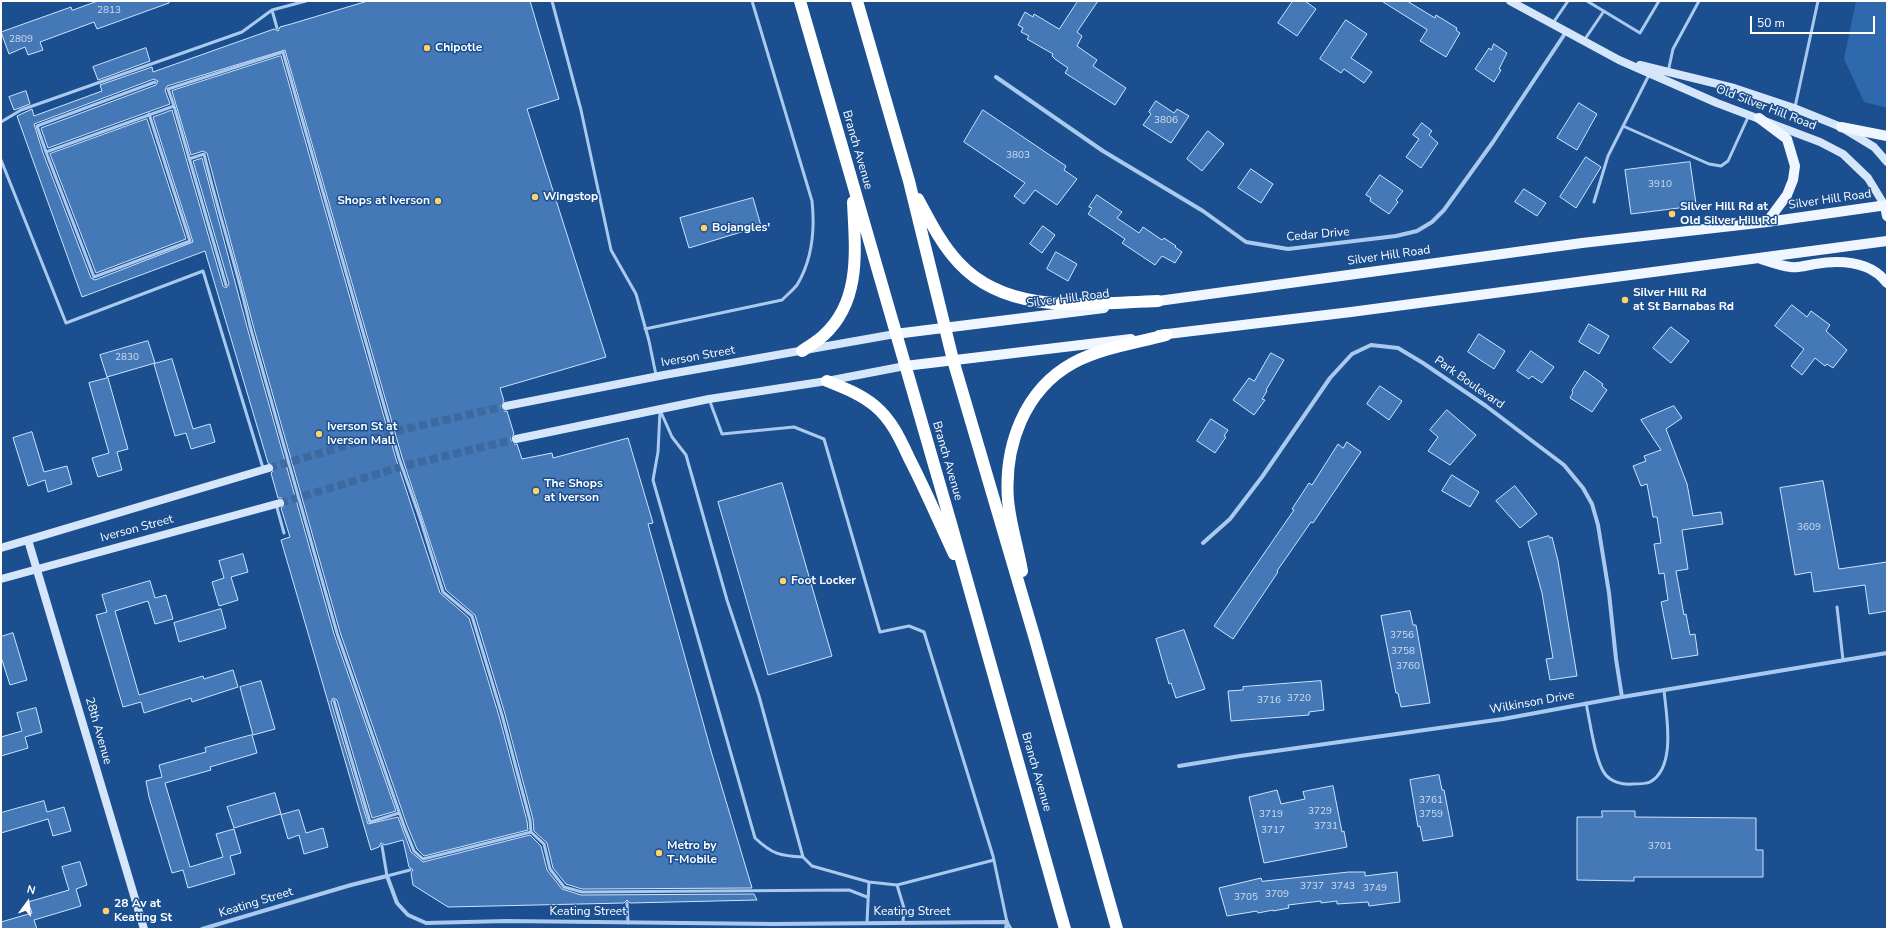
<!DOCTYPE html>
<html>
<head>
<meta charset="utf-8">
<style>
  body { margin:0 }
  #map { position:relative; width:1888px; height:930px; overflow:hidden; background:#1b4f8f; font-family:"Nunito Sans",sans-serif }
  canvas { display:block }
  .frame { position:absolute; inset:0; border:2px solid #fff; pointer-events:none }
  .north { position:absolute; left:8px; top:882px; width:40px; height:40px; -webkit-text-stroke:3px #1b4f8f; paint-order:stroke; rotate:15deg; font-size:11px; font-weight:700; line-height:16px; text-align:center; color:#fff }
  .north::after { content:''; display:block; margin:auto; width:14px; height:18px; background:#fff; clip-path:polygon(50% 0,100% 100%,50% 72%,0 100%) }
  .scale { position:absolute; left:1750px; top:16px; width:125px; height:18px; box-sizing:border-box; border:2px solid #fff; border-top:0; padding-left:5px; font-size:12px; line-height:14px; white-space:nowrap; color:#fff; -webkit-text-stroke:3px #1b4f8f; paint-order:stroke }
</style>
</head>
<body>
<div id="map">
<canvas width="1888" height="930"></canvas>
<div class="frame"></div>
<div class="north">N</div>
<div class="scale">50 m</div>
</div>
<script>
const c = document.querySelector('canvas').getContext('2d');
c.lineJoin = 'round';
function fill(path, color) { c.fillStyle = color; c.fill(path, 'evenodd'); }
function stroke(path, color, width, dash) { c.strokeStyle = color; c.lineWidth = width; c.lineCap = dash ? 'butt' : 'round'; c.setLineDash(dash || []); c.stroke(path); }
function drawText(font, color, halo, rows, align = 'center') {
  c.font = font + ' "Nunito Sans",sans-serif'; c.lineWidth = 3; c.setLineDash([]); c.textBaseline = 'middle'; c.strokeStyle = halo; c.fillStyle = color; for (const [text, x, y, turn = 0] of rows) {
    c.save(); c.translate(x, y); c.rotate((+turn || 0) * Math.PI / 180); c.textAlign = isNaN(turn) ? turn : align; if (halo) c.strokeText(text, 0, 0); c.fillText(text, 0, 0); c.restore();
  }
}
fill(new Path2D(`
  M 1856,1 L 1887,1 L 1887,108 L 1864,102 L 1844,59 Z`), '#2e69ad');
const building = new Path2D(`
  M 98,1 L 169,1 L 169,3 L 97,29 L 94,22 L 40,42 L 43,50 L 28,55 L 25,47 L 9,54 L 1,32 L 71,7 L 72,10 Z
  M 368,1 L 530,1 L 559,99 L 527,109 L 606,357 L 500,388 L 504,401 L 501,404 L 501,407 L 504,411 L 507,411 L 514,434 L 511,437 L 511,440 L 514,444 L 517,444 L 522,459 L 552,453 L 553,458 L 628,438 L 653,523 L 648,524 L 711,751 L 752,888 L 582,889 L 566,884 L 553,868 L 547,843 L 534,831 L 533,819 L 505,714 L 475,615 L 446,590 L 402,457 L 285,50 L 167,86 L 165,90 L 170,104 L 48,148 L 41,128 L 156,85 L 158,81 L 154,79 L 34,124 L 43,153 L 91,278 L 95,280 L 193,242 L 153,117 L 172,110 L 223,286 L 226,288 L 229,284 L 193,161 L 202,158 L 247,327 L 334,634 L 396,811 L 372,818 L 337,700 L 333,698 L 331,702 L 368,824 L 398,817 L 411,852 L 423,862 L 530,835 L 541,846 L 547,870 L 562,889 L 581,895 L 754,894 L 757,900 L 630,903 L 627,900 L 624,903 L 448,907 L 413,885 L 411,873 L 413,870 L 409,867 L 403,840 L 385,845 L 381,843 L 379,847 L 371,850 L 281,540 L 290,537 L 281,508 L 285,505 L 285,501 L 282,498 L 278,498 L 271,473 L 274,470 L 274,466 L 268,463 L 205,251 L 82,297 L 17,116 L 32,109 L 34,116 L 102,91 L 100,85 L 152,67 L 153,72 L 274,29 L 278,31 L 280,27 L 291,24 Z
  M 1078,1 L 1098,1 L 1077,32 L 1082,36 L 1077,46 L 1097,60 L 1093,66 L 1126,88 L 1115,105 L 1065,73 L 1068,68 L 1055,59 L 1052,56 L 1053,54 L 1027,39 L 1029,36 L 1021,32 L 1023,28 L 1018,25 L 1025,12 L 1033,17 L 1034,14 L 1059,29 Z
  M 1293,1 L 1305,1 L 1316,9 L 1297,36 L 1278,23 Z
  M 1382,1 L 1407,1 L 1435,18 L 1436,15 L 1457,28 L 1456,30 L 1460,33 L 1446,57 L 1420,41 L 1427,30 Z
  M 1346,20 L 1367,34 L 1351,58 L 1372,72 L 1364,83 L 1344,69 L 1341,73 L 1320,59 Z
  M 1494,44 L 1507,53 L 1499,69 L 1501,70 L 1494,82 L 1475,69 L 1489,48 L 1491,50 Z
  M 146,48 L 150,61 L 98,80 L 93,67 Z
  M 281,56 L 396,459 L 440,593 L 469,618 L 499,716 L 527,821 L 528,830 L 424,856 L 417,849 L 407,825 L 340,632 L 253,325 L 207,153 L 203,151 L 191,155 L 172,91 Z
  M 26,91 L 30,104 L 14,110 L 9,97 Z
  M 1156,101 L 1174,113 L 1177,109 L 1189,116 L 1171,143 L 1143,125 L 1151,114 L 1149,112 Z
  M 1579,103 L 1597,114 L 1577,150 L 1557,138 Z
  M 983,110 L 1066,166 L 1064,170 L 1077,179 L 1057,205 L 1035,190 L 1024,204 L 1014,196 L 1025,183 L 964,142 Z
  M 147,119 L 186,239 L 96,273 L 50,154 Z
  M 1422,123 L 1432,131 L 1429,135 L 1438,143 L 1421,168 L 1406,157 L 1419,139 L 1413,135 Z
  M 1208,131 L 1224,144 L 1202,171 L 1187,159 Z
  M 1586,157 L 1601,167 L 1576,208 L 1560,197 Z
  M 1690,162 L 1696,204 L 1695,206 L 1631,214 L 1625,170 Z
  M 1251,169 L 1273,184 L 1261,203 L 1238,188 Z
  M 1380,175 L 1403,191 L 1396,200 L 1398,202 L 1389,214 L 1370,201 L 1371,198 L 1366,195 Z
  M 1524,189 L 1546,203 L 1537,216 L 1515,202 Z
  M 1097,195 L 1122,212 L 1117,218 L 1139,233 L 1143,227 L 1162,240 L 1164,238 L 1176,246 L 1175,247 L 1182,252 L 1175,263 L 1162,256 L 1155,265 L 1122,243 L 1125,239 L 1088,214 L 1092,208 L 1089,207 Z
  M 753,198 L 761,226 L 689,248 L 680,218 Z
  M 1043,226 L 1055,235 L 1042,253 L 1030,244 Z
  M 1056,252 L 1077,264 L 1068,281 L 1047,269 Z
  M 1792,305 L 1807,317 L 1811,311 L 1830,325 L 1826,331 L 1847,350 L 1833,368 L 1827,364 L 1825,366 L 1815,358 L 1802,375 L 1791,366 L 1804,349 L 1775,326 Z
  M 1589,324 L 1609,336 L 1599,354 L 1579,342 Z
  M 1671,327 L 1689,341 L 1671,363 L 1653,348 Z
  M 1479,334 L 1505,351 L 1494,369 L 1468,352 Z
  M 148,341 L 155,363 L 107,377 L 100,355 Z
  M 1531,351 L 1554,367 L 1542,383 L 1532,376 L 1529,379 L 1517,371 Z
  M 1271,353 L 1284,360 L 1266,390 L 1267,391 L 1262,399 L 1265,400 L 1254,415 L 1233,400 L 1249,378 L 1254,381 Z
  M 172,359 L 193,429 L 210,424 L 215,442 L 191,449 L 186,433 L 175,436 L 154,364 Z
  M 1585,371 L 1603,384 L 1602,386 L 1607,390 L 1592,412 L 1570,398 L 1573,392 L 1572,391 Z
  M 108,378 L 128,449 L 117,452 L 122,470 L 98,477 L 92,458 L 109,453 L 89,383 Z
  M 1380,386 L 1402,401 L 1389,420 L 1367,404 Z
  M 1674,406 L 1682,418 L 1666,429 L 1687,484 L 1693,516 L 1721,512 L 1723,524 L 1682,530 L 1688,569 L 1676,571 L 1684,615 L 1686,614 L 1690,635 L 1695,634 L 1698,655 L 1672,659 L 1661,602 L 1668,600 L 1664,573 L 1659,574 L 1654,544 L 1661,543 L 1657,517 L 1653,517 L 1647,484 L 1641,486 L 1633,466 L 1646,461 L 1644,456 L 1661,450 L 1641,420 Z
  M 1447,410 L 1476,435 L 1450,465 L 1428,451 L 1438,437 L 1430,430 Z
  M 1211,419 L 1228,430 L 1224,436 L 1226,437 L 1215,453 L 1197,441 Z
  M 32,432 L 44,472 L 67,466 L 72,484 L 48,492 L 45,480 L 28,486 L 13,438 Z
  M 1347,442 L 1361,452 L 1313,523 L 1311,522 L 1277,571 L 1278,572 L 1233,639 L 1214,626 L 1294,510 L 1292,509 L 1309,483 L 1312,485 L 1338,444 L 1343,448 Z
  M 1452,475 L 1479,492 L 1470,507 L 1442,491 Z
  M 1823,481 L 1839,569 L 1887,562 L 1887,611 L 1869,614 L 1865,585 L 1814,592 L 1811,572 L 1795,575 L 1780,488 Z
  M 782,483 L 832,656 L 768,675 L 718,502 Z
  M 1515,486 L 1537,514 L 1520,528 L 1496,501 Z
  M 1549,536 L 1550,538 L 1552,537 L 1558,561 L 1577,676 L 1550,680 L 1546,659 L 1553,658 L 1542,593 L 1528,542 Z
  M 243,554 L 248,572 L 231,577 L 238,600 L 219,606 L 212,582 L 224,578 L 219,561 Z
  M 150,581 L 155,598 L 166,595 L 173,619 L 155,624 L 148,601 L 115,611 L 139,695 L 203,676 L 204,679 L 233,670 L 238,687 L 192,702 L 191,698 L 144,713 L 141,702 L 123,707 L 96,615 L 107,612 L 102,595 Z
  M 221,609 L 226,628 L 179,642 L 174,623 Z
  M 1410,611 L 1413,625 L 1416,625 L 1430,703 L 1401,707 L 1398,693 L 1396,693 L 1381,616 Z
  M 1184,630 L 1205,689 L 1176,698 L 1171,683 L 1169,684 L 1156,639 Z
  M 13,633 L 27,680 L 10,685 L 1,657 L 1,637 Z
  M 261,681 L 275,729 L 253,735 L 240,687 Z
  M 1321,681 L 1324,710 L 1309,712 L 1309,715 L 1231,721 L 1228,691 L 1243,690 L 1243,687 Z
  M 36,708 L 42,732 L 25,737 L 28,748 L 1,756 L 1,737 L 22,731 L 17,713 Z
  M 252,735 L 257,753 L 210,767 L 211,770 L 165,783 L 190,867 L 223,857 L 216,834 L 234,829 L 241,853 L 230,856 L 235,874 L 188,888 L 183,870 L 172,873 L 149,797 L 146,781 L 162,777 L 159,765 L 206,752 L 205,748 Z
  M 1439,775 L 1442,790 L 1444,790 L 1453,836 L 1423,841 L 1420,826 L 1418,827 L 1410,780 Z
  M 1333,786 L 1342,832 L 1344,831 L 1347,847 L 1264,863 L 1249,797 L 1277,790 L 1281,804 L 1305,799 L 1303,792 Z
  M 275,793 L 281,814 L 234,828 L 227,807 Z
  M 44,801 L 47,812 L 64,807 L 71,831 L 53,836 L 48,819 L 1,833 L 1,813 Z
  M 299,810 L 306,833 L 323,828 L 328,847 L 304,854 L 299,835 L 288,839 L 281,815 Z
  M 1602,811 L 1635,811 L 1635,817 L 1756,818 L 1756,850 L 1763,850 L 1763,877 L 1634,877 L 1634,881 L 1577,880 L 1577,817 L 1602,817 Z
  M 80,862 L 87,885 L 76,889 L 81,906 L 34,920 L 37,929 L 1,929 L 1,922 L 32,913 L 28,902 L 69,890 L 62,867 Z
  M 1349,872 L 1365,872 L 1365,876 L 1397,872 L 1400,902 L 1369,906 L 1368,902 L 1337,904 L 1337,901 L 1321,903 L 1321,901 L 1288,905 L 1289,908 L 1273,911 L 1273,910 L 1258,913 L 1257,911 L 1227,916 L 1219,888 L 1261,878 L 1262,881 Z`);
fill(building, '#4478b7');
stroke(building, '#cfe3fa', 1);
stroke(new Path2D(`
  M 269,468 L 397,431 L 506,406
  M 280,503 L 408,465 L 516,439`), '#3d69a0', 8, [8, 4]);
stroke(new Path2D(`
  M 552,1 L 581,110 L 611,250 L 636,294 L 649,341 L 656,375
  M 1587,1 L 1640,33 L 1659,1
  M 272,10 L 277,28
  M 1553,23 L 1568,1
  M 1585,39 L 1604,11
  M 1668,72 L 1673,49 L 1699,1
  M 174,106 L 226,285
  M 1795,107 L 1818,1
  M 149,114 L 190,241 L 94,277 L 46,152 L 174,106 L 168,89 L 283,52 L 399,458 L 420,518 L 443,592 L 472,616 L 502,715 L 530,820 L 531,832 L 423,859 L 414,851 L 404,826 L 337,633 L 250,326 C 237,268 218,212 204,154 L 189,159
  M 1,122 L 21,110 L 242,32 L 272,10 L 306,1
  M 1623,126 L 1709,164 L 1721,166 L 1728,161 L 1749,115
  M 46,152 L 37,126 L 155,82
  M 1,160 L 66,323 L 203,271 L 263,468
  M 1594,202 L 1608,156 L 1649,75
  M 645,329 L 782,300 C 787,295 793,290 797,285 C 812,260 815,229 812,201 L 752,1
  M 709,399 L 722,434 L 794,427 L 824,439 L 880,632 L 909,626 L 924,632 L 993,856 L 1007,922 L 1011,929
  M 660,410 L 672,437 L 686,455 L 727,600 L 759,696 L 803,857 L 812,866 L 869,882 L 897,885 L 994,860
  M 660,411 L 658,452 L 653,480 L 755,838 C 772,854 780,856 803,857
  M 276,504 L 284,533
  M 1837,607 L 1843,660
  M 334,701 L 370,822 L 399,813
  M 1586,703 C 1590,721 1595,761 1605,774 C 1611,782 1623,785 1632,784 C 1637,784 1646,784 1650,782 C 1677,767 1666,714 1664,690
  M 531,832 L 544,844 L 550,869 L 564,887 L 582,892 L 849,890 L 867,897
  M 382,846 L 387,876 L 410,870
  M 897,885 L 904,908 L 903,922
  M 627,903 L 628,923
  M 867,922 L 869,882`), '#a9c9ee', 3);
stroke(new Path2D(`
  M 996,77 L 1103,151 L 1203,211 L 1246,242 L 1288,249 L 1396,236 L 1417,231 L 1432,222 L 1444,210 L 1493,142 L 1566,32
  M 1203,543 L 1230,519 L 1262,477 L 1330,378 L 1352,354 L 1371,345 L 1398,348 L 1423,363 L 1486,406 L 1564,465 L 1583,488 L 1592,504 L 1598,525 L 1609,593 L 1616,659 L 1622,697
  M 1179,766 L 1240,756 L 1503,719 L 1622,697 L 1887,653
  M 202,929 L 351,885 L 387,876 L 397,903 L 408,915 L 426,923 L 506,921 L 773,924 L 1007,922 L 1006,929`), '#a9c9ee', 4);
stroke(new Path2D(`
  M 1510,1 L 1619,60 L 1717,103 L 1820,142 L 1843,154 L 1868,178 L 1885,206
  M 1640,65 L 1734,88 L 1794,108 L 1841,127 L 1874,147 L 1887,162
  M 506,406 L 664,375 L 895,334
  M 516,439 L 709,399 L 827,381 L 905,366
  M 28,540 L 144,929
  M 1,548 L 269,468
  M 1,579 L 280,503`), '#d6e6fa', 8);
stroke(new Path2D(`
  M 1759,118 L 1787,139 L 1795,166 L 1793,180 L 1787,195 L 1767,222
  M 1841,127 L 1887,136
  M 1885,206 L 1887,216
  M 1761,259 C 1770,262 1781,266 1791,267 C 1798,268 1808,265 1815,264 C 1840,260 1870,261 1887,283
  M 1151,302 L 1582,243 L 1767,222 L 1887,205
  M 895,334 L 1104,308
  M 1159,335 L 1351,312 L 1887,241
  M 905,366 L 1131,339`), '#f0f6ff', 10);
stroke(new Path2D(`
  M 800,1 L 950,520 L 1065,929
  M 857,1 L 909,181 L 953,360 L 1035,639 L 1117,929
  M 918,199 C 930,221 941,244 959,263 C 1009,317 1092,303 1158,301
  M 802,351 C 809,346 818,341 824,335 C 862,300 855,248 853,202
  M 827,381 C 844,388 861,394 875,406 C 892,420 901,441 910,460 C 926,491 939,522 954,554
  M 1022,571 C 1018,548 1010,523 1008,500 C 1004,446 1024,390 1073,363 C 1101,348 1136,343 1166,335`), '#fff', 12);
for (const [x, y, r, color] of [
  [427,48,4,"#ffd166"],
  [535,197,4,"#ffd166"],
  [438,201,4,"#ffd166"],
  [1672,214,4,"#ffd166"],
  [704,228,4,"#ffd166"],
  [1625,300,4,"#ffd166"],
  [319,434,4,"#ffd166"],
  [536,491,4,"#ffd166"],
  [783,581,4,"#ffd166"],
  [659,853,4,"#ffd166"],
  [106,911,4,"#ffd166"]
]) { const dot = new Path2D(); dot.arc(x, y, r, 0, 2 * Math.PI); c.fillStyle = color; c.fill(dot); stroke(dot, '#1b4f8f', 1.5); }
drawText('10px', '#d0dded', null, [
  ["2813",109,11],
  ["2809",21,40],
  ["3806",1166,121],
  ["3803",1018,156],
  ["3910",1660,185],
  ["2830",127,358],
  ["3609",1809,528],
  ["3756",1402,636],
  ["3758",1403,652],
  ["3760",1408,667],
  ["3720",1299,699],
  ["3716",1269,701],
  ["3761",1431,801],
  ["3729",1320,812],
  ["3719",1271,815],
  ["3759",1431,815],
  ["3731",1326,827],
  ["3717",1273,831],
  ["3701",1660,847],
  ["3737",1312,887],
  ["3743",1343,887],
  ["3749",1375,889],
  ["3709",1277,895],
  ["3705",1246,898]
]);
drawText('bold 12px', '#fff', '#1b4f8f', [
  ["Chipotle",435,48],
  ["Wingstop",543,197],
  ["Shops at Iverson",430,201,"right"],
  ["Silver Hill Rd at",1680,207],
  ["Old Silver Hill Rd",1680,221],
  ["Bojangles'",712,228],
  ["Silver Hill Rd",1633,293],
  ["at St Barnabas Rd",1633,307],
  ["Iverson St at",327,427],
  ["Iverson Mall",327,441],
  ["The Shops",544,484],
  ["at Iverson",544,498],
  ["Foot Locker",791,581],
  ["Metro by",667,846],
  ["T-Mobile",667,860],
  ["28 Av at",114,904],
  ["Keating St",114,918]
], 'left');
drawText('12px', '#fff', '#1b4f8f', [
  ["Old Silver Hill Road",1766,108,21],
  ["Branch Avenue",857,150,74],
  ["Silver Hill Road",1830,200,-8],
  ["Cedar Drive",1318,235,-5],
  ["Silver Hill Road",1389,256,-8],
  ["Silver Hill Road",1068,299,-7],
  ["Iverson Street",698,357,-10],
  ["Park Boulevard",1469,383,35],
  ["Branch Avenue",947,461,74],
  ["Iverson Street",137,529,-15],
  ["Wilkinson Drive",1532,703,-10],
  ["28th Avenue",98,731,74],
  ["Branch Avenue",1036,772,74],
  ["Keating Street",256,903,-17],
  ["Keating Street",588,912],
  ["Keating Street",912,912]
]);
</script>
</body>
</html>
